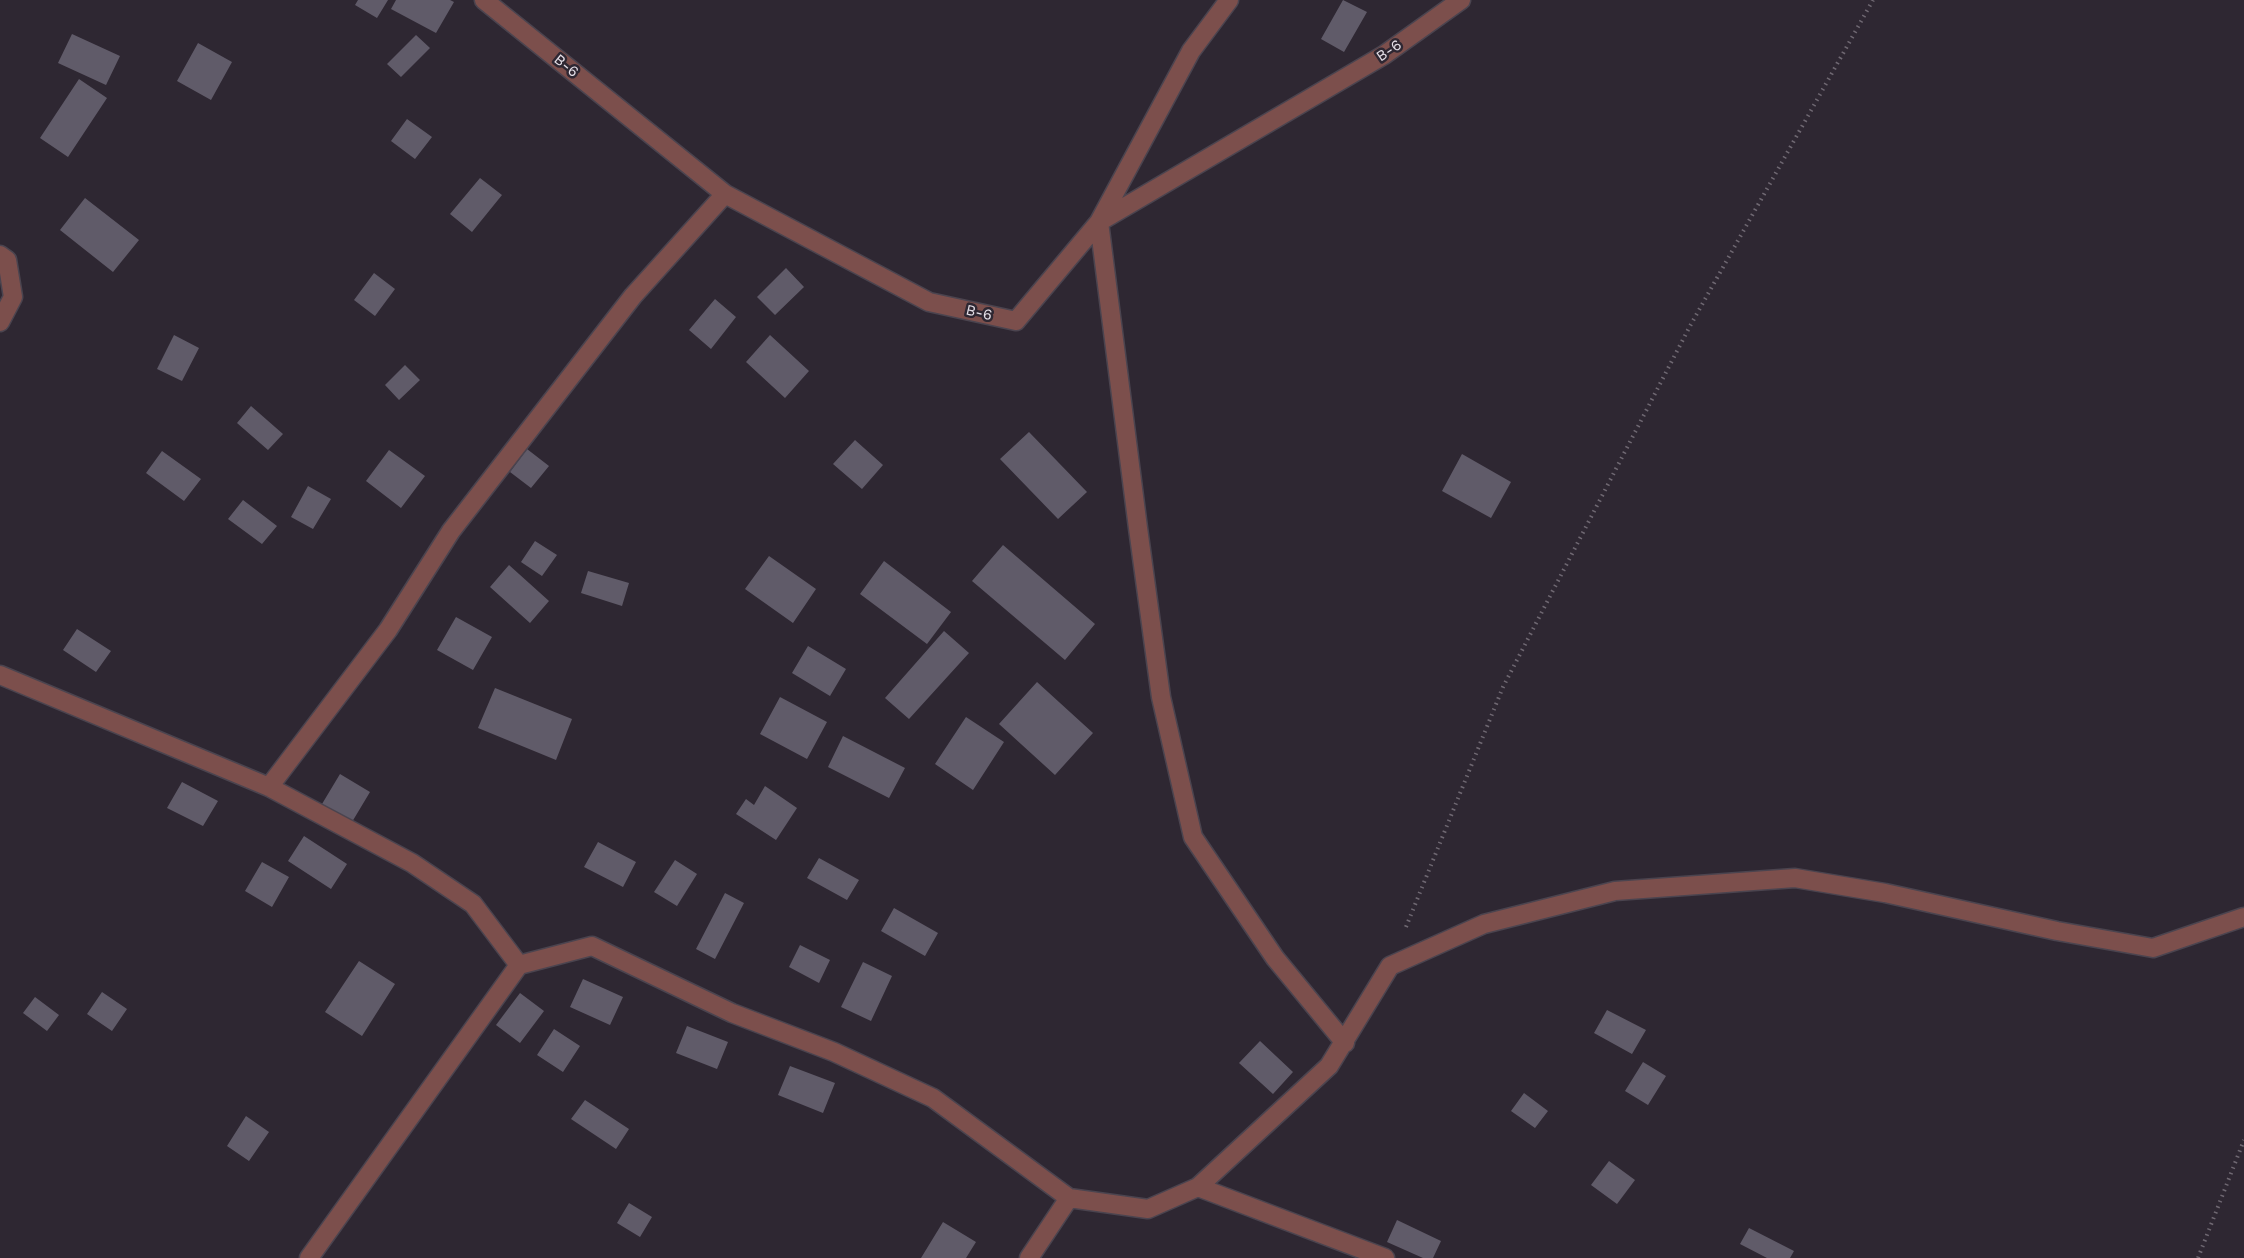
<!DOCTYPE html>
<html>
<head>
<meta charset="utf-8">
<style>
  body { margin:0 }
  canvas { display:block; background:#2e2732 }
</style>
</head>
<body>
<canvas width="2244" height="1258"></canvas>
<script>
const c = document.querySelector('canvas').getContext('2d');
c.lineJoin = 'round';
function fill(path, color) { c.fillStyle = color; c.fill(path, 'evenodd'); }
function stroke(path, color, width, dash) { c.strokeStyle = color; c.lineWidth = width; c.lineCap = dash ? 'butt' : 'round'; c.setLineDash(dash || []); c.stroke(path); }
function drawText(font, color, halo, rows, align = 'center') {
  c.font = font + ' "Work Sans",sans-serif'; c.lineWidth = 5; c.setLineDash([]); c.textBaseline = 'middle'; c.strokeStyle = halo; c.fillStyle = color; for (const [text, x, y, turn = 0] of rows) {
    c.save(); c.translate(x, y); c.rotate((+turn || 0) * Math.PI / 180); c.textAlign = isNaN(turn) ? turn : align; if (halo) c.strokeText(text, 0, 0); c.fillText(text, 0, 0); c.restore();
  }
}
fill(new Path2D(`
  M 358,0 L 388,0 L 377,18 L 355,5 Z
  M 396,0 L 450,0 L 454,2 L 436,33 L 391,9 Z
  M 1343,0 L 1367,12 L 1344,52 L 1321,39 Z
  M 72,34 L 120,56 L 106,85 L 58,63 Z
  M 416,35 L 430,48 L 401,77 L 387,64 Z
  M 198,43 L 232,62 L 211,100 L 177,81 Z
  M 79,79 L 107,98 L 68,157 L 40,138 Z
  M 407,119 L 432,137 L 415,159 L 391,141 Z
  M 480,178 L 502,195 L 472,232 L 450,214 Z
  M 85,198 L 139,240 L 113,272 L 60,230 Z
  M 786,268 L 804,287 L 775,315 L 757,297 Z
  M 374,273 L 395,289 L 375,316 L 354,300 Z
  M 715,299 L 736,317 L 711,349 L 689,330 Z
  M 174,335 L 199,348 L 182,381 L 157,369 Z
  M 770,335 L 809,371 L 785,398 L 746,362 Z
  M 405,365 L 420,380 L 399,400 L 385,385 Z
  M 251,406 L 283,434 L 268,450 L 237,423 Z
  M 1029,432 L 1087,492 L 1058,519 L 1000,459 Z
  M 855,440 L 883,465 L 862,489 L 833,464 Z
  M 527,449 L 549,466 L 531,488 L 510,472 Z
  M 389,450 L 425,476 L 401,508 L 366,481 Z
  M 162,451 L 201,479 L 184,501 L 146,473 Z
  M 1462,454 L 1511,482 L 1491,518 L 1442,491 Z
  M 308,486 L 331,499 L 313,529 L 291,517 Z
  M 243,500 L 277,526 L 262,544 L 228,519 Z
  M 535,541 L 557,555 L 542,576 L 521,562 Z
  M 1003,545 L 1095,624 L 1065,660 L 972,581 Z
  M 769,556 L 816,589 L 793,623 L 745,589 Z
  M 884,561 L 951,612 L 927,644 L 860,594 Z
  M 509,565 L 549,601 L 530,623 L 490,587 Z
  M 588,571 L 629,583 L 622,606 L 581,593 Z
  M 456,617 L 492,637 L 473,670 L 437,650 Z
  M 77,629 L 111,651 L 96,672 L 63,650 Z
  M 944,631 L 969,653 L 909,719 L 885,698 Z
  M 808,646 L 846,669 L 830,696 L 792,673 Z
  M 1037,682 L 1093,733 L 1055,775 L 999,724 Z
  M 495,688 L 572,719 L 556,760 L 478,728 Z
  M 780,697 L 827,722 L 807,759 L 760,734 Z
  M 966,717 L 1004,742 L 973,790 L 935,764 Z
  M 843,736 L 905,768 L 889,798 L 828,767 Z
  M 340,774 L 370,792 L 352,822 L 322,804 Z
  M 182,782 L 218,801 L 203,826 L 167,808 Z
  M 765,786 L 797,808 L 776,840 L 736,814 L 746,799 L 754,805 Z
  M 304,836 L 347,864 L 331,889 L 288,861 Z
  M 598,842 L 636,862 L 623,887 L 584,867 Z
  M 819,858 L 859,880 L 847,900 L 807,878 Z
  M 675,860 L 697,874 L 677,906 L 654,892 Z
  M 262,862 L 289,877 L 272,907 L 245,891 Z
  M 725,893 L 744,903 L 715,959 L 696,949 Z
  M 894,908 L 938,933 L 925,956 L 881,931 Z
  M 800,945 L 830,960 L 819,983 L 789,967 Z
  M 359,961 L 395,984 L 362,1036 L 325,1012 Z
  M 863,962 L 892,976 L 871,1021 L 841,1007 Z
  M 583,979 L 623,997 L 610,1025 L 570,1007 Z
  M 102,992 L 127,1009 L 112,1031 L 87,1014 Z
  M 520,993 L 544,1011 L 520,1043 L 496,1025 Z
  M 35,997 L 59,1015 L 47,1031 L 23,1013 Z
  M 1607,1010 L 1646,1030 L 1632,1054 L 1594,1033 Z
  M 687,1026 L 728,1042 L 717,1069 L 676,1053 Z
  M 554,1029 L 580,1046 L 563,1072 L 537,1055 Z
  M 1260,1041 L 1293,1072 L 1273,1094 L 1239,1063 Z
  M 1643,1062 L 1666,1076 L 1648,1105 L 1625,1091 Z
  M 790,1066 L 835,1083 L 823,1113 L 778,1095 Z
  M 1524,1093 L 1548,1111 L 1535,1128 L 1511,1111 Z
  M 585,1100 L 629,1129 L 616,1149 L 571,1119 Z
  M 246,1116 L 269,1132 L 249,1161 L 227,1146 Z
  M 1609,1161 L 1635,1180 L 1617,1204 L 1591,1185 Z
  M 629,1203 L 652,1217 L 640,1237 L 617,1223 Z
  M 1397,1220 L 1441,1241 L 1433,1258 L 1423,1258 L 1387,1242 Z
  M 943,1222 L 976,1242 L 966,1258 L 921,1258 Z
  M 1749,1228 L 1794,1251 L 1790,1258 L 1767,1258 L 1740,1244 Z`), '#605b69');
const minor = new Path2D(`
  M 484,0 L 725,194 L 929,302 L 1016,321 L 1099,222 L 1384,55 L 1461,0
  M 1229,0 L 1191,51 L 1099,222 L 1138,528 L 1161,697 L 1193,837 L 1275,958 L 1345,1043
  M 0,255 L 7,260 L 13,297 L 0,322
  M 0,675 L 269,787 L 412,863 L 473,904 L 519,965
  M 269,787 L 388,630 L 451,531 L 633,296 L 725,194
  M 1198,1187 L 1385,1258
  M 309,1258 L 519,965 L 592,946 L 732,1013 L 834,1052 L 933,1098 L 1069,1198 L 1148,1209 L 1198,1187 L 1329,1066 L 1390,966 L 1484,924 L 1615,891 L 1795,878 L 1885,893 L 2057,931 L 2153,948 L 2244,917
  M 1029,1258 L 1069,1198`);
stroke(minor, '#4b444f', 21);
stroke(new Path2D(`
  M 1406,927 L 1503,687 L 1690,326 L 1873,0
  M 2198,1258 L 2244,1140`), '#6f6872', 4, [1.5, 4.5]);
stroke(minor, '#7c4f4c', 18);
drawText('15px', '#e4dfe7', '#2e2732', [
  ["B-6",1389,51,-34],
  ["B-6",566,66,39],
  ["B-6",979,313,13]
]);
</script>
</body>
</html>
